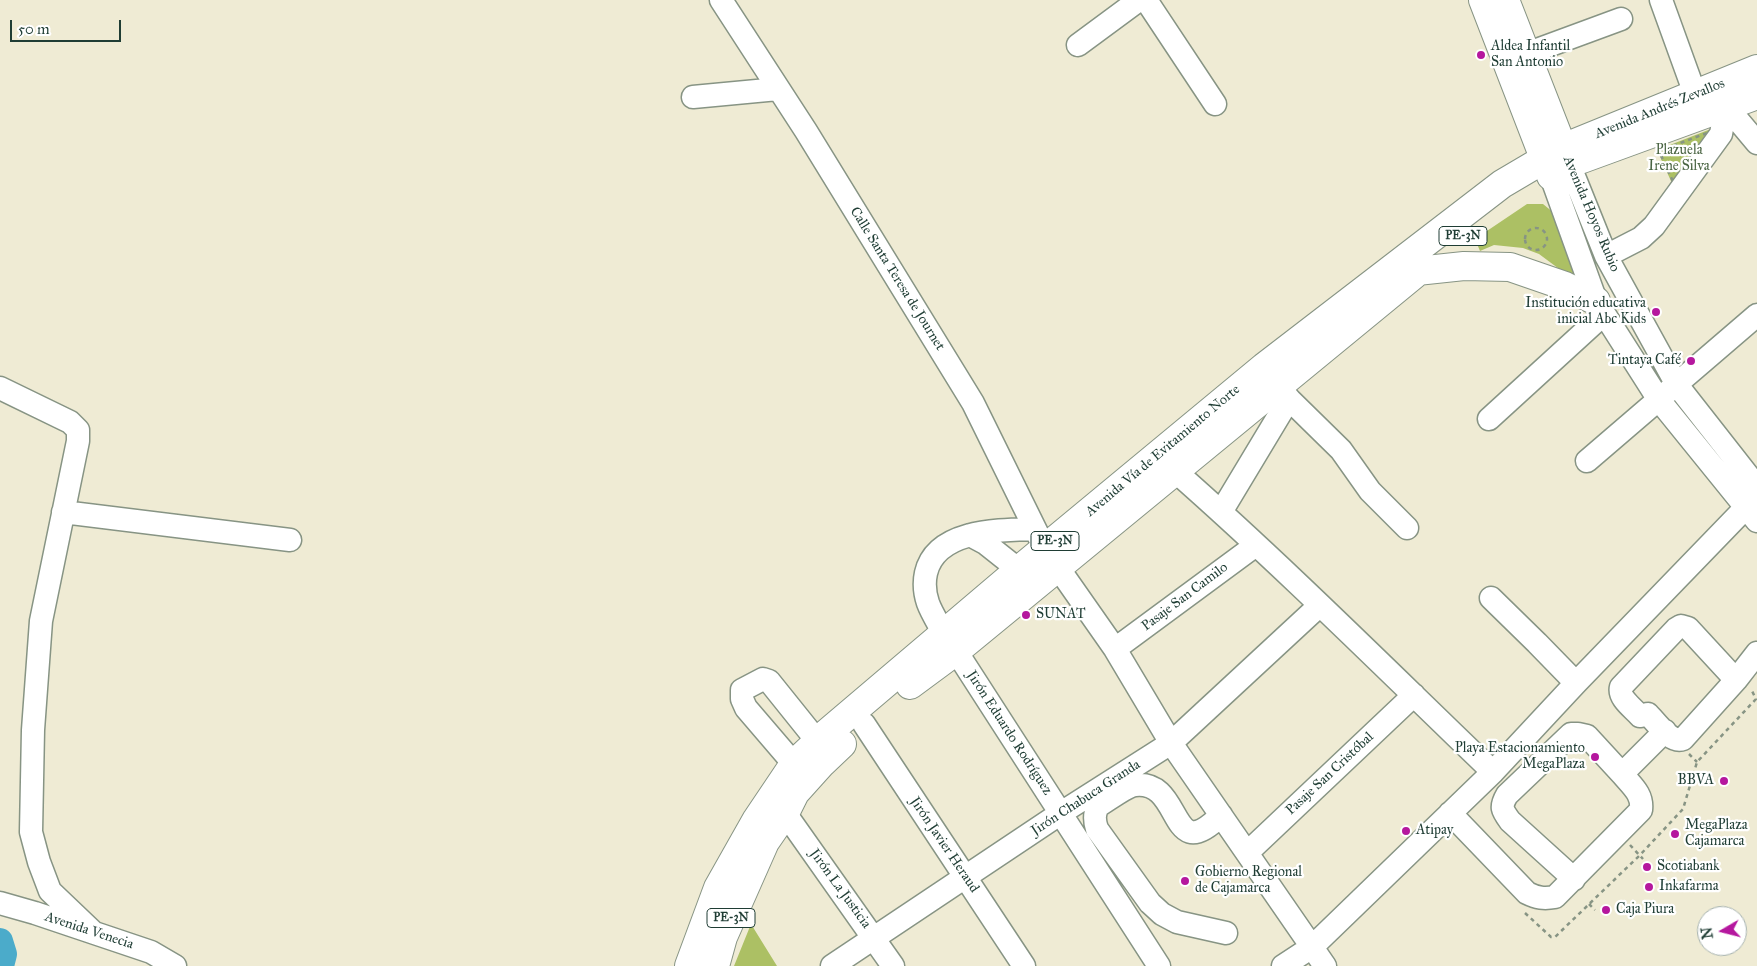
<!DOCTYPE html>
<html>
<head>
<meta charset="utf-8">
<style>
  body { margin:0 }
  #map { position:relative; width:1757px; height:966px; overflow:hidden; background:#efebd4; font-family:"IM FELL Great Primer",serif }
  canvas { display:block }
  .north { position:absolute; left:1697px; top:906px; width:50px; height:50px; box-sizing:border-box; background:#fff; border:1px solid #a5b1ae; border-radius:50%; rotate:262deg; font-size:14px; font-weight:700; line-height:20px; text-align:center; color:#1f3d34 }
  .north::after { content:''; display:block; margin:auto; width:18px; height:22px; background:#b5179e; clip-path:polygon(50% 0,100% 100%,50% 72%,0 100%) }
  .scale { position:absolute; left:10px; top:20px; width:111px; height:22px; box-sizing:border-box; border:2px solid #1f3d34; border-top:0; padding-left:6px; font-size:15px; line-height:18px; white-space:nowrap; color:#1f3d34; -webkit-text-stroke:4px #fff; paint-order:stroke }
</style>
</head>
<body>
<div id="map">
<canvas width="1757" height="966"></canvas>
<div class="north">N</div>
<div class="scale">50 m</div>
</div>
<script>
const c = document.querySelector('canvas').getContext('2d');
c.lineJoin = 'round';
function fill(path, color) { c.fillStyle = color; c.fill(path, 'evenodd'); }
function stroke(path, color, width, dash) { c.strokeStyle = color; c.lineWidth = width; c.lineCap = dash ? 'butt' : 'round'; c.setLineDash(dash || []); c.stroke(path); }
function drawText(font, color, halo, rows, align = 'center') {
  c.font = font + ' "IM FELL Great Primer",serif'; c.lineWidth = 4.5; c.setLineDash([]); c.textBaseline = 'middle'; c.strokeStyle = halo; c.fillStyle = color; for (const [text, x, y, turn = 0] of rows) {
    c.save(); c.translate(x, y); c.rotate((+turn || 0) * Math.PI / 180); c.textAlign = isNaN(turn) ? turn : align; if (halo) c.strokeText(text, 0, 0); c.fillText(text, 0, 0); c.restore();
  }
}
fill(new Path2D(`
  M 1716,127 L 1675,190 L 1657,150 Z
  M 1527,204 L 1543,204 L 1554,213 L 1577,269 L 1570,277 L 1539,254 L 1523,248 L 1494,245 L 1480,251 L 1475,239 Z
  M 751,924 L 777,966 L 734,966 Z`), '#acc064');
stroke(new Path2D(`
  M 0,941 L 4,954 L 1,966`), '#4babca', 26);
const minor = new Path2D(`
  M 721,0 L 806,131 L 973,403 L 1045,549 L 1115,649 L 1171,743 L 1325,966
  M 1146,0 L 1215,104
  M 1661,0 L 1695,94
  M 1078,45 L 1139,0
  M 1526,54 L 1621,19
  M 693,97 L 778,89
  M 1726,106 L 1757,143
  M 1569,164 L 1606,256 L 1677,385 L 1757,487
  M 1551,176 L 1596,301 L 1659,400 L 1757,521
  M 1606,256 L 1641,238 L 1654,226 L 1721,134 L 1726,106
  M 1268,373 L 1289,399 L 1341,450 L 1370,491 L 1407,528
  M 0,388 L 70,422 L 78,430 L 78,441 L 41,621 L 33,730 L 31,832 L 39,862 L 50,891 L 93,932
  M 1489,419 L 1604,314
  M 1587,461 L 1757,315
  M 1175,471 C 1284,567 1388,671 1493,772
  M 63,512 L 290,540
  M 1221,512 L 1289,399
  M 970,535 L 985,543 L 1019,570
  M 1491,598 L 1537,643 L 1576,683
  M 944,634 C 939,624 932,614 928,603 C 925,594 924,582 926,573 C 936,529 1000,530 1035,529
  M 1115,649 L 1256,545
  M 956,651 L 1159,966
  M 1736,680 L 1688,628 L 1681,626 L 1676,629 L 1621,687 C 1618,698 1633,708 1640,716 L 1648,714 C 1656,722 1671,744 1683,739 L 1736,680 L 1757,653
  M 864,724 L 1024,966
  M 794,764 L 746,708 L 742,699 L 742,690 L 763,679 L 769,681 L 818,742
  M 785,813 L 893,966
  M 1450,813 L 1527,893 C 1537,898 1544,899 1555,897 L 1641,810 C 1643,794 1632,786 1622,774 L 1665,731
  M 1221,815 C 1168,869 1184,779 1135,785 C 1126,786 1107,801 1098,806 C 1094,814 1094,820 1097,829 L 1150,903 L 1162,914 L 1177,922 L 1226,933
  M 1247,853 L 1414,695
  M 1574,879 L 1510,821 C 1502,810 1500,807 1507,795 L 1571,734 L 1578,734 L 1587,736 L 1622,774
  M 0,903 L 35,913 L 151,952 L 175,966
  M 832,966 L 1061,813 L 1171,743 L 1320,605
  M 1283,966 L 1312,947 L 1493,772 L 1576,683 L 1757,496`);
const major = new Path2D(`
  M 1483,0 L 1551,176
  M 1505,0 L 1569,164`);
const highway = new Path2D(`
  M 1582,159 L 1757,95
  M 1417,271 L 1464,266 L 1510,267 L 1565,286 L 1596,301
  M 910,685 L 956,651 L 1421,269
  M 689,966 L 718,888 L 757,819 L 794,764 L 827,733 L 1019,570 L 1264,367 L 1502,184 L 1563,148 L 1757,69
  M 715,966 L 723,937 L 765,842 L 785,813 L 795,793 L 822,763 L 842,744`);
stroke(minor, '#879484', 25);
stroke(major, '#879484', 30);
stroke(highway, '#879484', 30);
stroke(new Path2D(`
  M 1715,130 L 1717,133 L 1676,188 L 1659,151 Z
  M1525 239a11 11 0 1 1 22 0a11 11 0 1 1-22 0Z
  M 1689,754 L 1697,762
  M 1630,845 L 1643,859
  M 1589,904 L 1595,910
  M 1525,913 L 1551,937 L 1555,937 L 1640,855 L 1683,809 L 1697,762 L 1756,699 L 1751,689`), '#879484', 2.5, [4, 4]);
stroke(minor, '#fff', 22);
stroke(major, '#fff', 28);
stroke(highway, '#fff', 28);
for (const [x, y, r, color] of [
  [1481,55,5,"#b5179e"],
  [1656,312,5,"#b5179e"],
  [1691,361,5,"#b5179e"],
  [1026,615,5,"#b5179e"],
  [1595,757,5,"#b5179e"],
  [1724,781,5,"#b5179e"],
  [1406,831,5,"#b5179e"],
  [1675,834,5,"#b5179e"],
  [1647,867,5,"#b5179e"],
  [1185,881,5,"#b5179e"],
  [1649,887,5,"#b5179e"],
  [1606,910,5,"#b5179e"]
]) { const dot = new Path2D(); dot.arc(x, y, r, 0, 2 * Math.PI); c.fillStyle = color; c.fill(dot); stroke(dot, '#fff', 2); }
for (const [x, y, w] of [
  [1463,236,48],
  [1055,541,48],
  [731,918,48]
]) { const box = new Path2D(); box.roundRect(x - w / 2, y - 9.5, w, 19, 4); c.fillStyle = '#fff'; c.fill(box); stroke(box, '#1f3d34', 1); }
drawText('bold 12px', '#1f3d34', null, [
  ["PE-3N",1463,236],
  ["PE-3N",1055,541],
  ["PE-3N",731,918]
]);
drawText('14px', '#1f3d34', '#fff', [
  ["Aldea Infantil",1491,47],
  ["San Antonio",1491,63],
  ["Institución educativa",1646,304,"right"],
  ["inicial Abc Kids",1646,320,"right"],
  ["Tintaya Café",1681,361,"right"],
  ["SUNAT",1036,615],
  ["Playa Estacionamiento",1585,749,"right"],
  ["MegaPlaza",1585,765,"right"],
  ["BBVA",1714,781,"right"],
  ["MegaPlaza",1685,826],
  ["Cajamarca",1685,842],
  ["Atipay",1416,831],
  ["Scotiabank",1657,867],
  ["Gobierno Regional",1195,873],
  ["de Cajamarca",1195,889],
  ["Inkafarma",1659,887],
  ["Caja Piura",1616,910]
], 'left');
drawText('14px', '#1f3d34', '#fff', [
  ["Avenida Andrés Zevallos",1660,109,-22],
  ["Avenida Hoyos Rubio",1591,214,67],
  ["Calle Santa Teresa de Journet",897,279,58],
  ["Avenida Vía de Evitamiento Norte",1163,451,-40],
  ["Pasaje San Camilo",1185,597,-37],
  ["Jirón Eduardo Rodríguez",1009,733,57],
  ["Pasaje San Cristóbal",1330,774,-43],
  ["Jirón Chabuca Granda",1086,798,-33],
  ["Jirón Javier Heraud",944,845,56],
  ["Jirón La Justicia",840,889,54],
  ["Avenida Venecia",89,931,18]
]);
drawText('14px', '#496442', '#fff', [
  ["Plazuela",1679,151],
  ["Irene Silva",1679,167]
]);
</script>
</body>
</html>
